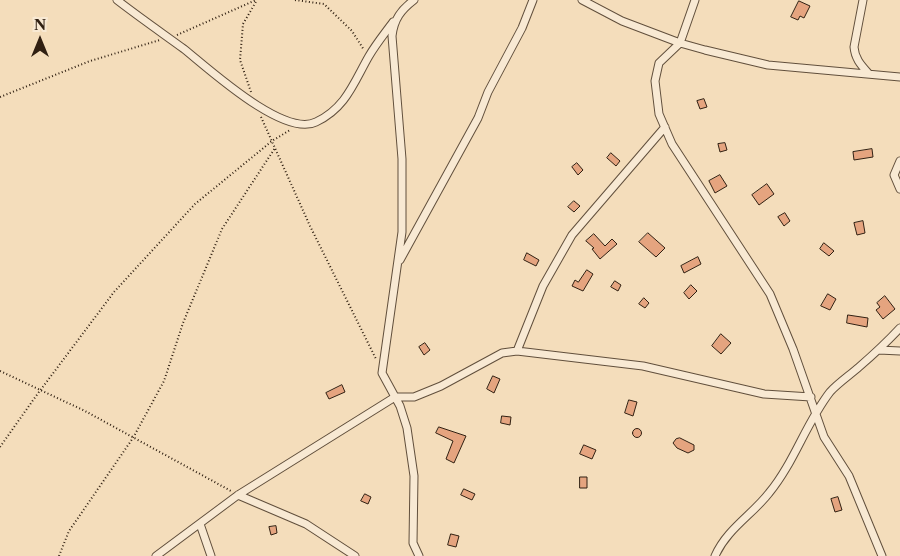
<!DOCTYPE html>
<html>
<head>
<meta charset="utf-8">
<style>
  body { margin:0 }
  #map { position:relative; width:900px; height:556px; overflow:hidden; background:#f4ddbb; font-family:"Libre Caslon Text",serif }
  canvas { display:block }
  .north { position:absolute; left:15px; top:15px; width:50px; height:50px; -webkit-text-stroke:4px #f8e9d3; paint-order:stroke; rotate:0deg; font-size:14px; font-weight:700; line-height:20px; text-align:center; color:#302012 }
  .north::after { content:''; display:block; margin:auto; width:18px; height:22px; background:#302012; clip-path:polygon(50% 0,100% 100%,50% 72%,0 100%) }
</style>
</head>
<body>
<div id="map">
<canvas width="900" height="556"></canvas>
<div class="north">N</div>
</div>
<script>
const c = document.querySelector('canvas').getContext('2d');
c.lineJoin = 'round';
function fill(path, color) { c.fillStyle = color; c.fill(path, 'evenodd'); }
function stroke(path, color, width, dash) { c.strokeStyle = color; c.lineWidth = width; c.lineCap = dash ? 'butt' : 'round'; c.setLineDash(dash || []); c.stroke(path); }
const building = new Path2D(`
  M 799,1 L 810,6 L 804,18 L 800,16 L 798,20 L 791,17 Z
  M 704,99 L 707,107 L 700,109 L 697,101 Z
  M 725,143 L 727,150 L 720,152 L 718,144 Z
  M 872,149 L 873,157 L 854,160 L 853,152 Z
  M 611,153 L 620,161 L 616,166 L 607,158 Z
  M 577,163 L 583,170 L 578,175 L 572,167 Z
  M 720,175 L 727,186 L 715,193 L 709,181 Z
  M 767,184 L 774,194 L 759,205 L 752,195 Z
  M 574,201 L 580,206 L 574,212 L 568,207 Z
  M 785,213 L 790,221 L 784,226 L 778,217 Z
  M 863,221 L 865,233 L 857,235 L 854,223 Z
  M 648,233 L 665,248 L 656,257 L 639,242 Z
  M 594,234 L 605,246 L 612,239 L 617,244 L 600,259 L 592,249 L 594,248 L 586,241 Z
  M 824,243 L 834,251 L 829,256 L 820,249 Z
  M 527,253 L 539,260 L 536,266 L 524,260 Z
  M 698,257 L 701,264 L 684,273 L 681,266 Z
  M 587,270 L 593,274 L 583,291 L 572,286 L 575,280 L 578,282 Z
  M 615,281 L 621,285 L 618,291 L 611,287 Z
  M 691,285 L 697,291 L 689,299 L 684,293 Z
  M 828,294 L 836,299 L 830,310 L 821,306 Z
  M 885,296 L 895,309 L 883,319 L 876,310 L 880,307 L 877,303 Z
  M 644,298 L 649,303 L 645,308 L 639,304 Z
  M 848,315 L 868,318 L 867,327 L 847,323 Z
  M 721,334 L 731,343 L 721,354 L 712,346 Z
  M 425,343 L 430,350 L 424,355 L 419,347 Z
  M 493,376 L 500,379 L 494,393 L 487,389 Z
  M 342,385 L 345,392 L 329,399 L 326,393 Z
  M 629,400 L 637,402 L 633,416 L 625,413 Z
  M 502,416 L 511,417 L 510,425 L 501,423 Z
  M 439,427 L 466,436 L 454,463 L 446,459 L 453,441 L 436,433 Z
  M632.5 433a4.5 4.5 0 1 1 9 0a4.5 4.5 0 1 1-9 0Z
  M 680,438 L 694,445 L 694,450 L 688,453 L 677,448 L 673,443 L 676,439 Z
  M 584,445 L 596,450 L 592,459 L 580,454 Z
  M 580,477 L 587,477 L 587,488 L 580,488 Z
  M 464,489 L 475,494 L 472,500 L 461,495 Z
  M 365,494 L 371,497 L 368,504 L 361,501 Z
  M 838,497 L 842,510 L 835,512 L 831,499 Z
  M 276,526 L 277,533 L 271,535 L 269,527 Z
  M 451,534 L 459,536 L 456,547 L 448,545 Z`);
fill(building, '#e5a47f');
stroke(building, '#302012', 1);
const minor = new Path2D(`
  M 117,0 C 139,17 162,33 184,49 C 209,69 284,138 316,122 C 346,108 354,82 369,56 C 376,44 385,33 393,22
  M 414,0 C 401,10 394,19 392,36 L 402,159 L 402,232 L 382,373 L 400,406 L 407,428 L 414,476 L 413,543 L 419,556
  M 582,0 L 622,21 L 680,43 L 705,50 L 768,65 L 900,77
  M 695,0 L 680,43 L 659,63 L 655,81 L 659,114 L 672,144 L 770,294 L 793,349 L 824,437 L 849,476 L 882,556
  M 863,0 L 854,47 C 855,59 861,65 869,74
  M 900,161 L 894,175 L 900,189
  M 400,260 L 478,118 L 488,92 L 522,28 L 533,0
  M 879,350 L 900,351
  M 517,351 L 543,286 L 572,235 L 665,127
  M 238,495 L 306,524 L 355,556
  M 200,524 L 211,556
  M 156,556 L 238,495 L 395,397 L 414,397 L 441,386 L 502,353 L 517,351 L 643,366 L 764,394 L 811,397
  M 715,556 C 727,529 752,515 769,493 C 794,463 806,423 830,392 C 838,383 850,375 859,367 C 873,355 887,342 900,328`);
stroke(minor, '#614f3c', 9);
stroke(new Path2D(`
  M 295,0 L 324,4 L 352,31 L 364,50
  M 177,35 L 256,0
  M 251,92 L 240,60 L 243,24 L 257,0
  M 0,97 L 90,61 L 160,40
  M 261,117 L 310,226 L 376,359
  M 0,371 L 85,411 L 231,491
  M 0,447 L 36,396 L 114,292 L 195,204 L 272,141 L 290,130
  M 59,556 L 69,531 L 133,438 L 164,381 L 183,323 L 222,229 L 275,148`), '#302012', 2, [1, 2.5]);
stroke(minor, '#f8e9d3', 7);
</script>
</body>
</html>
